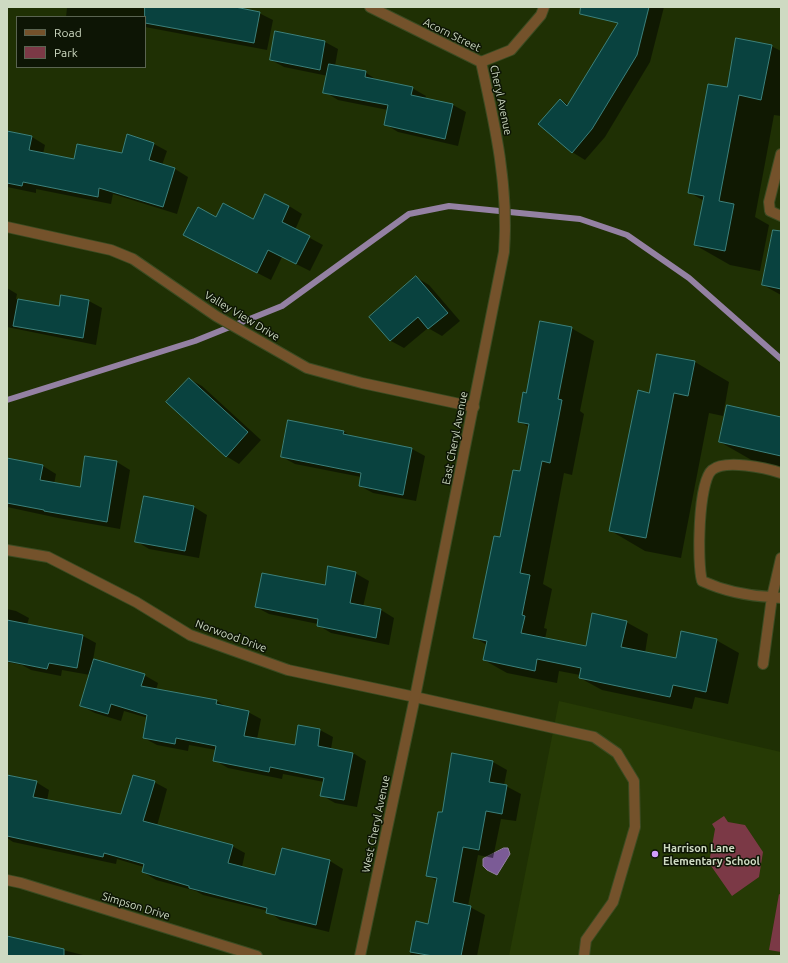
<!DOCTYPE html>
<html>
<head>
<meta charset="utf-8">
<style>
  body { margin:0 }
  #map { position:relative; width:788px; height:963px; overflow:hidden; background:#1f3004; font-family:Ubuntu,sans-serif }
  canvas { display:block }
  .frame { position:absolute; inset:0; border:8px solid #cedac2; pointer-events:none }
  .legend { position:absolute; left:16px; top:16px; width:130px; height:52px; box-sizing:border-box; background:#0d1505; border:1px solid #5a6451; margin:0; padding:5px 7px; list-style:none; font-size:12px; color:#cedac2 }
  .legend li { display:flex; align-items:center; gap:8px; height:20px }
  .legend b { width:20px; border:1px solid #5a6451 }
</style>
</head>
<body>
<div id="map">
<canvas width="788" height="963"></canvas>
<div class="frame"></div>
<ul class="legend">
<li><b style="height:5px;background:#74522b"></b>Road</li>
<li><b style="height:11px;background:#7b3946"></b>Park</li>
</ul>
</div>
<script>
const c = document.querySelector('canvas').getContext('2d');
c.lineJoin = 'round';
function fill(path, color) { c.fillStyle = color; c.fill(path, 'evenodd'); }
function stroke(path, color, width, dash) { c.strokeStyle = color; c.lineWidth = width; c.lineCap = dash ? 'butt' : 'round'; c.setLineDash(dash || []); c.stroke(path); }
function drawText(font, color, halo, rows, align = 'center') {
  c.font = font + ' Ubuntu,sans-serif'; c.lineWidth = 3; c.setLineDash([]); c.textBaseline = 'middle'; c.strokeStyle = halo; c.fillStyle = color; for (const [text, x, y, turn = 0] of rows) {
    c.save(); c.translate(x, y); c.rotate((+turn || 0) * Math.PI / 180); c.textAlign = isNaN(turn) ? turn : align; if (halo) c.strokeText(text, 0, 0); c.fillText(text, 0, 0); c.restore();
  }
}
fill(new Path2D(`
  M 559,701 L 781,752 L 781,956 L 509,956 Z`), '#263a05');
fill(new Path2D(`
  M 724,816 L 728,822 L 745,825 L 763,852 L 759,877 L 732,896 L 709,863 L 715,829 L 712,824 Z
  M 779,894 L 781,895 L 781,952 L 769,950 Z`), '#7b3946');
const water = new Path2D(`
  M 504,848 L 508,848 L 510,854 L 497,875 L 487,870 L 483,866 L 483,859 Z`);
fill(water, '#7b5b96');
stroke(water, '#9481a3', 1);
fill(new Path2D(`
  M 64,7 L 230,7 L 259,13 L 273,20 L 267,50 L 145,27 L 145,17 L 66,17 L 67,8 Z
  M 615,7 L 664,7 L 650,62 L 605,137 L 585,160 L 572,152 L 560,100 L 569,105 L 619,24 L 612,20 Z
  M 325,42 L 338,49 L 335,66 L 365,72 L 378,81 L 412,88 L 426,96 L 425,99 L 453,105 L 466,112 L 458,146 L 398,132 L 385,124 L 388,110 L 338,100 L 325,92 L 328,76 L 284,67 L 271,60 Z
  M 771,46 L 781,51 L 781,116 L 774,115 L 755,217 L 769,225 L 760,271 L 730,265 L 695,245 L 704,201 L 689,192 L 727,88 Z
  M 7,132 L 32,137 L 45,145 L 43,154 L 74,160 L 122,154 L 154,144 L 167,151 L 162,165 L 175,169 L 188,177 L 177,214 L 113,194 L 111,204 L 36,189 L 36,193 L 7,187 Z
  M 289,206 L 302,214 L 295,230 L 323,245 L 310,271 L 282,257 L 271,280 L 184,235 L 217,218 L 253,220 Z
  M 781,259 L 781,295 L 763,285 Z
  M 416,277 L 429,285 L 460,321 L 442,336 L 428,328 L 404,348 L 391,341 L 370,317 Z
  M 7,288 L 17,294 L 16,299 L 60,307 L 62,296 L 89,301 L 102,308 L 96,345 L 7,327 Z
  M 571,328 L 594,341 L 580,411 L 584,414 L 572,475 L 564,473 L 543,584 L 552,589 L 544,628 L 547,629 L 545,639 L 586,647 L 626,622 L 648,634 L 645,653 L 677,659 L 716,640 L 739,653 L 728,704 L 695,697 L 692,709 L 602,690 L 580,678 L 580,675 L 559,671 L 557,683 L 507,673 L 484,660 L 487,645 L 474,637 L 521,472 L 529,427 L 519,421 L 527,394 Z
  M 695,362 L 729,382 L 723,416 L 709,413 L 681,558 L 645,551 L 611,531 L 650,394 Z
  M 189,379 L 202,386 L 261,440 L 239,464 L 226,456 Z
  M 781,418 L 781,467 L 755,462 L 720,442 Z
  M 343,431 L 354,438 L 412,449 L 425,456 L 416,501 L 373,493 L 360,486 L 361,477 L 295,464 L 282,457 Z
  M 7,459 L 43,466 L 56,474 L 54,484 L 81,488 L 117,462 L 130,470 L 120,529 L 58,518 L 7,507 Z
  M 144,497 L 194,507 L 207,515 L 199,558 L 149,549 L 136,541 Z
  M 355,573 L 369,581 L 363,607 L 381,610 L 394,618 L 389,645 L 331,633 L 318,625 L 318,624 L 269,614 L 256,607 L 326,586 Z
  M 7,609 L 16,611 L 29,618 L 27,625 L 83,636 L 96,643 L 93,660 L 144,675 L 158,683 L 156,690 L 217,701 L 227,707 L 248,712 L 261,719 L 257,739 L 295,747 L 320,730 L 333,737 L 331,749 L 353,753 L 366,761 L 357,807 L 335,803 L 321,795 L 324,782 L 283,774 L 282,779 L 228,768 L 214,760 L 216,750 L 189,745 L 188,751 L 157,745 L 144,738 L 148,718 L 124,711 L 121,721 L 95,713 L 81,706 L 90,675 L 62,670 L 61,676 L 31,670 L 22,665 L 7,662 Z
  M 493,762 L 507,770 L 504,785 L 521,794 L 516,821 L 501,819 L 493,858 L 478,855 L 468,906 L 485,915 L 477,956 L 410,956 L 417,923 L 429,925 L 437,881 L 427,875 L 443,814 Z
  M 7,776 L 36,782 L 49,790 L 47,801 L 122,815 L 154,782 L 167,789 L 157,826 L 232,846 L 245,853 L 242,867 L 276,876 L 282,849 L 330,861 L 343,869 L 329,932 L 280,920 L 268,911 L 203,895 L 196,891 L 156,880 L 143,872 L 144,867 L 117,859 L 116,864 L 13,842 L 7,838 Z
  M 7,935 L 15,938 L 87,956 L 7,956 Z`), '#0007');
stroke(new Path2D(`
  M 7,400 L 195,341 L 282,306 L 409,214 L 449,206 L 580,219 L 627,235 L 689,278 L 781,359`), '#9481a3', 6);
const building = new Path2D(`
  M 145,7 L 235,7 L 260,12 L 254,43 L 145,23 Z
  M 581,7 L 649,7 L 637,55 L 592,129 L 572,153 L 538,124 L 560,99 L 567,106 L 618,23 L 580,14 Z
  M 275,31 L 325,41 L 320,70 L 270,60 Z
  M 736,38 L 772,45 L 761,100 L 739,95 L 719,201 L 734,204 L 725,251 L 694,245 L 704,196 L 688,193 L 708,84 L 727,87 Z
  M 329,64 L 366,71 L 365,77 L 413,87 L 411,95 L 453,104 L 445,139 L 384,125 L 388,105 L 323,93 Z
  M 7,131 L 32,136 L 29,150 L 74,159 L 77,144 L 122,153 L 127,134 L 154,143 L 149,160 L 175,168 L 163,207 L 99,188 L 98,197 L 23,182 L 22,186 L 7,183 Z
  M 265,194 L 289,206 L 282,222 L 310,236 L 296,264 L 268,250 L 257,273 L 183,235 L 198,207 L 216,217 L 223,203 L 253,219 Z
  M 773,230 L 781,231 L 781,289 L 762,285 Z
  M 416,276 L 448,313 L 428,329 L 418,317 L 390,341 L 369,317 Z
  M 61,295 L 89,300 L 83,338 L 13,326 L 18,299 L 59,306 Z
  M 540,321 L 572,327 L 558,399 L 562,400 L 550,463 L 542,461 L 520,573 L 530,575 L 522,615 L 525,616 L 521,633 L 586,646 L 592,613 L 627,621 L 621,647 L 676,658 L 681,631 L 717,639 L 706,692 L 673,685 L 670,697 L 579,678 L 581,668 L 537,659 L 535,671 L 483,660 L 487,641 L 473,638 L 494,536 L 500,537 L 513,470 L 520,471 L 529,424 L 518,422 L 523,392 L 526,393 Z
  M 657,354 L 695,361 L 688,396 L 674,393 L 646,538 L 609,531 L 638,390 L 649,393 Z
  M 189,378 L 248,432 L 226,457 L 166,402 Z
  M 727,405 L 781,417 L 781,456 L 719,442 Z
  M 288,420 L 344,431 L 343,434 L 412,448 L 403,495 L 359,486 L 361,473 L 281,457 Z
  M 85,456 L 117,461 L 107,522 L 44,511 L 44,510 L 7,503 L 7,458 L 43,465 L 40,480 L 80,487 Z
  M 144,496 L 194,506 L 185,551 L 135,542 Z
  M 328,566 L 356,572 L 350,603 L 381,609 L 376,638 L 317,626 L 318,619 L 255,607 L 262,573 L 325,585 Z
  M 7,620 L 83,635 L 77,668 L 49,663 L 47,669 L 7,661 Z
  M 94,659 L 145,674 L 141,686 L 217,700 L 216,704 L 249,711 L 244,736 L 295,745 L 298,725 L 320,729 L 318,746 L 353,753 L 344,800 L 320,796 L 324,778 L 270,767 L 269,772 L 213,761 L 216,746 L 176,738 L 175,744 L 143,738 L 147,715 L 111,704 L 108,714 L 80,706 Z
  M 452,753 L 493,761 L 489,782 L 507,785 L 502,814 L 486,811 L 479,850 L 463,847 L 453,902 L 471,906 L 461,956 L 433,956 L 410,952 L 416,921 L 428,924 L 437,878 L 426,876 L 438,812 L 442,812 Z
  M 7,775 L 37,781 L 33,797 L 121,814 L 133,775 L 155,781 L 143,821 L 233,845 L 228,863 L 275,875 L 282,848 L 330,860 L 316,925 L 266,913 L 267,908 L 189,888 L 189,886 L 142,872 L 144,864 L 104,853 L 103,857 L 7,836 Z
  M 7,936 L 64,949 L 64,956 L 7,956 Z`);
fill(building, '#09423f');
stroke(building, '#3c807b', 1);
const service = new Path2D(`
  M 781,154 L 769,202 L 770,211 L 781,216
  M 781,473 C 766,468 725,459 712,470 C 698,482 697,563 702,581 C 724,591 748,596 772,597 L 781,558
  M 763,664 L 772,597 L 781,598
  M 415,697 L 594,737 L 617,753 L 634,781 L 635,827 L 613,902 L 586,940 L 584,956`);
const minor = new Path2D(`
  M 370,7 L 481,62
  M 7,227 L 111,250 L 133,259 L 216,316 L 307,368 L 362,383 L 474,407
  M 7,550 L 48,557 L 136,602 L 190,635 L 288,670 L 415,697
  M 7,880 L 21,883 L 257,956`);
const tertiary = new Path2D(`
  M 360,956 L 415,697 L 504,252 C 509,187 495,125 481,62 L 511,50 L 541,15 L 544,7`);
stroke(service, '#3b4b22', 12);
stroke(minor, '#3b4b22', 12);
stroke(tertiary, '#3b4b22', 12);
stroke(service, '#74522b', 10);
stroke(minor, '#74522b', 10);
stroke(tertiary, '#74522b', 10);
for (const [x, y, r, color] of [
  [655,854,4,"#d29dfd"]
]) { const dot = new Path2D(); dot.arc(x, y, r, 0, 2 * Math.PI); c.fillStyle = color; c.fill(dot); stroke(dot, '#0d1505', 1.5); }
drawText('11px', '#cedac2', '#0d1505', [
  ["Acorn Street",452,35,26],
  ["Cheryl Avenue",501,100,78],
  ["Valley View Drive",242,316,31],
  ["East Cheryl Avenue",455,438,-79],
  ["Norwood Drive",231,636,20],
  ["West Cheryl Avenue",376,824,-78],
  ["Simpson Drive",136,906,17]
]);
drawText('bold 11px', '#cedac2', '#0d1505', [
  ["Harrison Lane",663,848],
  ["Elementary School",663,861]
], 'left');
</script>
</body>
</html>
